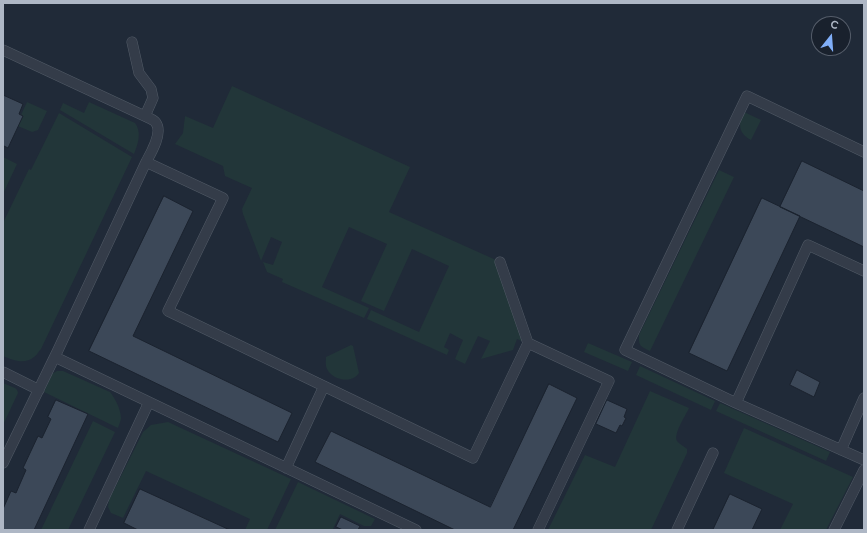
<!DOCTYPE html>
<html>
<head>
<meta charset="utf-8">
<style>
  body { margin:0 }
  #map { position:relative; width:867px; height:533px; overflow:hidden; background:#202a38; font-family:Raleway,sans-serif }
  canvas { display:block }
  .frame { position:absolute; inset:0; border:4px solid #aeb7c5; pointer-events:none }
  .north { position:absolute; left:811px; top:16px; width:40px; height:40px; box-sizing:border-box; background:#19212d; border:1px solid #555d6a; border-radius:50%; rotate:17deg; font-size:11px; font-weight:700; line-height:16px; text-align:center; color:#aeb7c5 }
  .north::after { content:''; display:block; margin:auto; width:14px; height:18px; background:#80aef8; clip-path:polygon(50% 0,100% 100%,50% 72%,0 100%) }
</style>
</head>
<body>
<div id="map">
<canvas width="867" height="533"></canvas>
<div class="frame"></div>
<div class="north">С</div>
</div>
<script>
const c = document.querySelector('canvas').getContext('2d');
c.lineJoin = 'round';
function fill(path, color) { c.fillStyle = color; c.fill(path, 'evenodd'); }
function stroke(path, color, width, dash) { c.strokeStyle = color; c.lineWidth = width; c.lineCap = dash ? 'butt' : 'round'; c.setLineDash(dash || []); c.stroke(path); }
fill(new Path2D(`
  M 232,86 L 410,167 L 389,212 L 496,260 L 524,342 L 517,339 L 513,350 L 481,359 L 490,341 L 478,336 L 465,364 L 455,359 L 463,340 L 450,333 L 444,347 L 449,350 L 447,355 L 367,319 L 371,310 L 419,332 L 449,266 L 412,249 L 384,311 L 361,301 L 387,244 L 349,227 L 322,287 L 369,308 L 364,318 L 282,282 L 283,279 L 267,272 L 263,262 L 273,265 L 282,242 L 271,237 L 261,261 L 243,214 L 242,209 L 252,188 L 225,176 L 223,166 L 175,144 L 183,133 L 185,116 L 213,128 Z
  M 27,102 L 47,111 L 38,130 L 32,132 L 18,126 L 23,116 L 21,115 Z
  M 89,102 L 135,123 C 142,132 138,144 134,154 L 60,110 L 63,103 L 84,113 Z
  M 744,112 L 761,120 L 751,140 C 738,133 738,124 744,112 Z
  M 59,113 L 132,157 L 41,349 C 39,351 37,355 34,357 C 25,365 12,360 3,356 L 3,223 L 29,169 L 31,170 Z
  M 3,157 L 17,164 L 3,194 Z
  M 719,170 L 734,177 L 650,351 C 641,347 638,346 639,335 Z
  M 588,343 L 632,362 L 628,371 L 584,352 Z
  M 351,345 L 353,346 L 359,373 C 358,374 356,377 355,377 C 346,383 331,378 327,369 C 325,365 326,361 326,357 Z
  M 640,366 L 715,401 L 711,410 L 636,375 Z
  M 57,371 L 63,371 L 110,392 C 115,398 121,410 121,418 C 121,421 119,424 118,428 L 44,392 L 52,374 Z
  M 3,383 L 15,388 L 17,390 L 18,393 L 3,425 Z
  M 650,391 L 689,408 C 686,415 673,434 677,441 C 679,444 684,446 687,449 L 687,453 L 651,530 L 548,530 L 585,455 L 615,467 Z
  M 720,403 L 830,452 L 826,461 L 716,411 Z
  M 93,421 L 115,432 L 68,530 L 41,530 Z
  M 168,422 L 291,479 L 267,530 L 245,530 L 250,519 L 146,471 L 123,518 L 111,513 L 108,507 L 109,500 L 143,432 L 151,425 Z
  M 744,428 L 853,477 L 826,530 L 780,530 L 793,504 L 724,473 Z
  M 298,482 L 375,519 L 371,526 L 364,526 L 340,514 L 333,529 L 334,530 L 275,530 Z`), '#223639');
const building = new Path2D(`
  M 3,95 L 23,104 L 19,114 L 23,116 L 8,148 L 4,146 L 3,148 Z
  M 802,161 L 864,191 L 864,247 L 780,207 Z
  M 164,196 L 193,211 L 133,336 L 292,413 L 278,442 L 89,351 Z
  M 762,198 L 800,216 L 727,371 L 689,353 Z
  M 797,370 L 820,382 L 814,397 L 790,385 Z
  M 549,384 L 577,398 L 513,530 L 455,530 L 315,462 L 331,431 L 490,507 Z
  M 56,400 L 88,414 L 34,530 L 3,530 L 3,509 L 11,491 L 16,493 L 26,470 L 23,468 L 38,436 L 42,438 L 51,419 L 48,417 Z
  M 607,400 L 627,409 L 624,417 L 626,418 L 622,426 L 620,425 L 616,433 L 596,424 Z
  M 140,489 L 230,530 L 138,530 L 124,523 Z
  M 730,494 L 762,509 L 752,530 L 713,530 Z
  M 341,517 L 360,526 L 358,530 L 343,530 L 336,527 Z`);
fill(building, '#3c4858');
stroke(building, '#1b232f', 1);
const lane = new Path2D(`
  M 132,42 L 139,73 L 151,89 L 153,98 L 145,116
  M 3,50 L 151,119 C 153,120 155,121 156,123 C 163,133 151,153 146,162
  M 864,152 L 747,96 L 625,350 L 736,403 L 864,460
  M 500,262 L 528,343 L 609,381 L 538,530
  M 55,357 L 416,530
  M 3,372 L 39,390
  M 736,403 L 808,245 L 864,271
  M 841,450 L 864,398
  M 3,463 L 58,350 L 146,162 L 223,198 L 168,311 L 473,458 L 528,343
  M 286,468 L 324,386
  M 89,530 L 149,402
  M 677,530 L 713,453
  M 834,530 L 864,470`);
stroke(lane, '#515a66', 11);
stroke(lane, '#343c49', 10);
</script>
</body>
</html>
